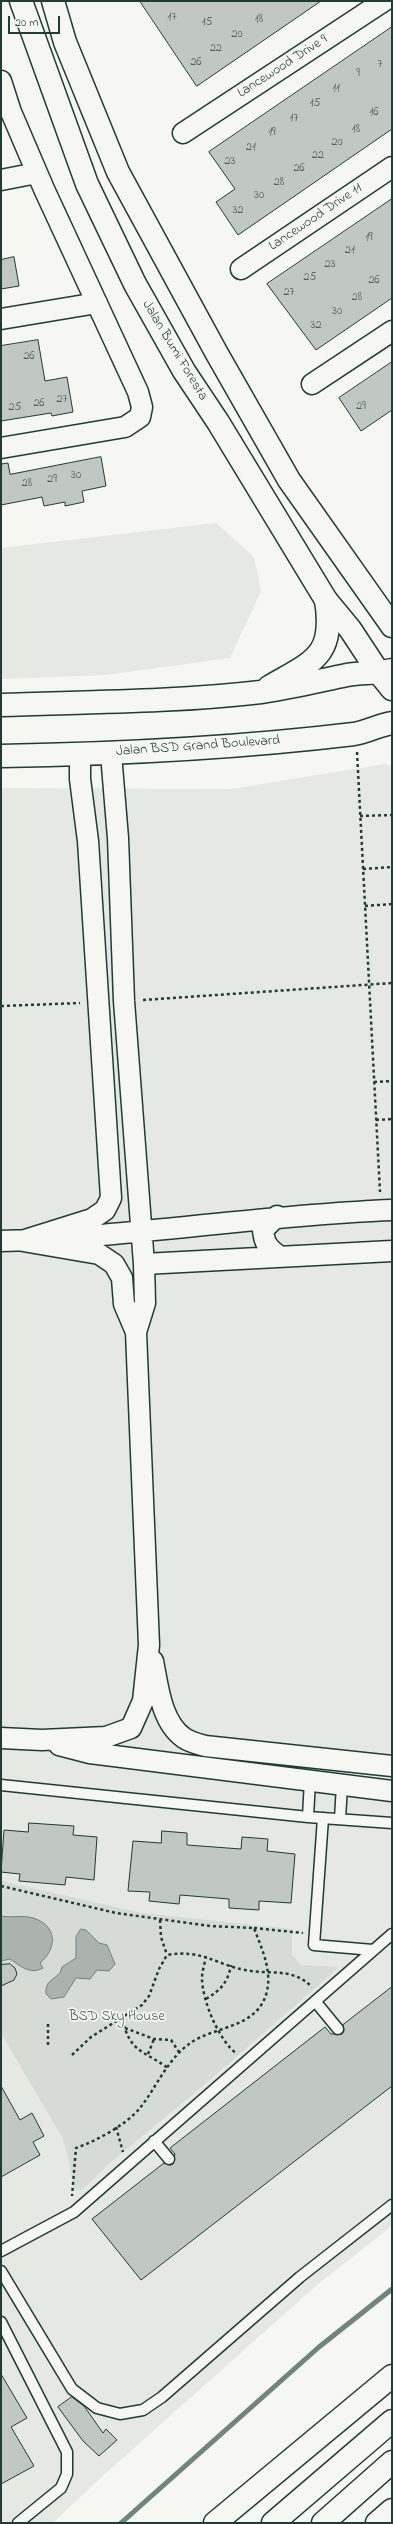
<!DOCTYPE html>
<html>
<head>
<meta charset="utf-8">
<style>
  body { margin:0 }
  #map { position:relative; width:393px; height:2524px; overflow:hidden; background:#f6f6f2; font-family:"Indie Flower",sans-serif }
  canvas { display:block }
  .frame { position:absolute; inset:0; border:2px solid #1f3d34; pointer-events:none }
  .scale { position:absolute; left:8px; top:16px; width:52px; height:18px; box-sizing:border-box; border:2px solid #1f3d34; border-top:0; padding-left:5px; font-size:12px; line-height:14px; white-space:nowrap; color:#1f3d34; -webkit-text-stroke:3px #f6f6f2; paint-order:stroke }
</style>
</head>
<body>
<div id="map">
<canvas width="393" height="2524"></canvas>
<div class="frame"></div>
<div class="scale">20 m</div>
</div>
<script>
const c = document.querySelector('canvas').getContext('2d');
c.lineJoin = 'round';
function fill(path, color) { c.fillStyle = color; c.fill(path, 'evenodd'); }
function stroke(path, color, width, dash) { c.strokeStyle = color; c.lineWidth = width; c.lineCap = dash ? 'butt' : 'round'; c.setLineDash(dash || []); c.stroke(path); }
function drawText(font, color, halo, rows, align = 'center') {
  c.font = font + ' "Indie Flower",sans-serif'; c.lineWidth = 3.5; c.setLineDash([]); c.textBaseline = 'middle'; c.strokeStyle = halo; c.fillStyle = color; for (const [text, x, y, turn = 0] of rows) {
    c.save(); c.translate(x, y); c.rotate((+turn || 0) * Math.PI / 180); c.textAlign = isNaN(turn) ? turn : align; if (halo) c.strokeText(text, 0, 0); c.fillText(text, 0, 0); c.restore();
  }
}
fill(new Path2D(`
  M 216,523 L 254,557 L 261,591 L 230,658 L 105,675 L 1,679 L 1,548 Z
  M 385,764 L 392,766 L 392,2226 L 318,2284 L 97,2481 L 53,2523 L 1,2523 L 1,788 L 231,789 Z`), '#e6e8e4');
fill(new Path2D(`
  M 1,1881 L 142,1913 L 292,1929 L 292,1955 L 301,1965 L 339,1967 L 210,2080 L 110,2163 L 82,2190 L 74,2189 L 69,2160 L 62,2137 L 1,2033 Z`), '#d6dbd6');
const water = new Path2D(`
  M 1,1916 C 11,1918 23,1915 33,1918 C 57,1925 58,1948 40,1963 L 43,1968 C 30,1975 20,1966 10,1959 L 1,1961 Z
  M 81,1929 L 86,1930 L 99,1943 L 107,1945 L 115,1964 L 109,1971 L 97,1970 L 90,1979 L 76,1978 L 64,1997 L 51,1999 L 46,1994 C 45,1981 52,1981 60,1973 L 62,1967 L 76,1958 L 76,1937 Z`);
fill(water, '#aab3ae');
stroke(water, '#72847d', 1);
stroke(new Path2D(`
  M 121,2523 L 319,2347 L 392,2289`), '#72847d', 5);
const building = new Path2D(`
  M 140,1 L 321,1 L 197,86 Z
  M 392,27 L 392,129 L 238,235 L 216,202 L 235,189 L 209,152 Z
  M 392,199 L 392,298 L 316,350 L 267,284 Z
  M 14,257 L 19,286 L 1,289 L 1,260 Z
  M 38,340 L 45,381 L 67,377 L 73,412 L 52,416 L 51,413 L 1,421 L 1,346 Z
  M 392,362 L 392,410 L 361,431 L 339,398 Z
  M 101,457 L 106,486 L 82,491 L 84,502 L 65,506 L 65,502 L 44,506 L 42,497 L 1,505 L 1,464 L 8,463 L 10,474 Z
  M 29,1823 L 74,1826 L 73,1835 L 97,1837 L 94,1880 L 66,1877 L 65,1885 L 19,1881 L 20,1874 L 1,1872 L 4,1830 L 28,1832 Z
  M 162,1831 L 187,1833 L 187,1845 L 241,1849 L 242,1837 L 268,1839 L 267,1851 L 295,1854 L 291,1903 L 259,1901 L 259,1910 L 229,1908 L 229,1899 L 180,1895 L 179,1904 L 149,1901 L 150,1892 L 128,1891 L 133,1841 L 161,1843 Z
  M 10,1964 L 15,1968 L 17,1974 L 14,1980 L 1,1986 L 1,1965 Z
  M 392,1987 L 392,2086 L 141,2280 L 92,2219 L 164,2163 L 170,2165 L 173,2164 L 175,2154 L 170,2148 L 325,2027 L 331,2034 L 342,2034 L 344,2031 L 343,2025 Z
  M 1,2086 L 20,2120 L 32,2113 L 44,2136 L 33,2142 L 40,2155 L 1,2177 Z
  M 1,2374 L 27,2418 L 11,2427 L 34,2466 L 1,2484 Z
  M 72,2397 L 84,2406 L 103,2433 L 106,2429 L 117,2440 L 99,2456 L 83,2441 L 58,2407 Z`);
fill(building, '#c1c8c3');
stroke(building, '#1f3d34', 1);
const lane = new Path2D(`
  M 1,1785 L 308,1817 L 392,1823
  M 308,1817 L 310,1780
  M 323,1818 L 314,1945 L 373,1950
  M 340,1819 L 342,1785
  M 315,2001 L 338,2029
  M 154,2141 L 169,2159
  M 1,2251 L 74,2212 L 392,1934
  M 1,2271 L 72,2389 L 97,2408 L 120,2414 L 143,2410 L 162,2397 L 300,2277 L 392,2205
  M 1,2322 L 67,2452 L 67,2474 L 61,2488 L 18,2523`);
const street = new Path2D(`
  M 1,81 L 11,112 L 44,189 L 138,392 L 142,407 L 140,417 L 125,427 L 1,448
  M 183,133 L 384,1
  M 1,180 L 37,173
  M 241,269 L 392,167
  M 1,319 L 97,303
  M 312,384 L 392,331
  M 111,754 L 118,838 L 124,1001 L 144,1264 L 145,1303 L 136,1332
  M 277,1216 L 263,1230 C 264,1243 268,1248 279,1256
  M 25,1240 L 92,1219 L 105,1210 L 111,1198 L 88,841 L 80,779 L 80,755
  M 1,1241 C 132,1237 261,1215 392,1210
  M 144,1264 L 392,1251
  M 153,1661 C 158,1686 161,1722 184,1738 C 190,1742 198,1744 205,1746 L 392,1766
  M 1,1738 L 42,1740 L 106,1737 L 131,1728 L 143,1701 L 149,1645 L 136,1332 L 124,1304 L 122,1278 L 114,1264 L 99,1254 L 23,1241
  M 59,1745 L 90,1753 L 392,1791`);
const secondary = new Path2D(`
  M 21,1 L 87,184 L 135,284 L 184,371 L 218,422 L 326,600 L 350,629 L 379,673 L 392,689
  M 53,1 L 65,42 L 118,172 L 216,352 L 289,480 L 392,626`);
const primary = new Path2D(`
  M 269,687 C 313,661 335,657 326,600
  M 1,705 C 87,702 175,702 261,692 C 290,688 318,681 347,675 C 362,672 377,674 392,670
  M 1,756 C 120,754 237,748 354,734 C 367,732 379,725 392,723`);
const highway = new Path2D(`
  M 215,2523 L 392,2376
  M 273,2523 L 392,2421
  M 323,2523 L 392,2462
  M 377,2523 L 392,2510`);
stroke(lane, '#1f3d34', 13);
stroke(street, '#1f3d34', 23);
stroke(secondary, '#1f3d34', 25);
stroke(primary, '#1f3d34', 25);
stroke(highway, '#1f3d34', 25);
stroke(new Path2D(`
  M 357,752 L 380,1192
  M 360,816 L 392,815
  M 363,869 L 392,867
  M 365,906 L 392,904
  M 143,1000 L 392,983
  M 1,1006 L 80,1003
  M 374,1082 L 392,1081
  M 376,1120 L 392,1119
  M 1,1886 L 116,1913 L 210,1926 L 254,1928 C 262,1950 273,1971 266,1995 C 255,2029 213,2026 189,2044 C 167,2060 156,2088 140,2108 C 126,2125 96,2141 76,2148 L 72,2196
  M 160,1920 L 161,1937 L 167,1955
  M 254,1928 L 303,1933
  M 206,1956 C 205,1963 202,1971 202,1978 C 202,2000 219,2041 237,2054
  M 206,1999 C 221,1990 228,1982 231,1965
  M 122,2019 C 131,2053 141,2049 168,2068
  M 48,2024 L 48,2045
  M 125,2028 L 154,2039 L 171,2040 L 179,2052
  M 148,2054 L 154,2039
  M 72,2055 L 91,2037 L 142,2005 L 149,1996 L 159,1969 L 167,1955 C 201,1949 215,1964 245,1970 C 270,1975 292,1967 312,1987
  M 116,2127 L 123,2152`), '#1f3d34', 2.5, [3, 3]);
stroke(lane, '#f6f6f2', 10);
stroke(street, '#f6f6f2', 20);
stroke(secondary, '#f6f6f2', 22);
stroke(primary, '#f6f6f2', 22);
stroke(highway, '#f6f6f2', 22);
drawText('12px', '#486058', null, [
  ["17",172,18],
  ["18",259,20],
  ["15",207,23],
  ["20",237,35],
  ["22",216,49],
  ["26",196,63],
  ["7",380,65],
  ["9",358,74],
  ["11",336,89],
  ["15",315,104],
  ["16",374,113],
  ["17",294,119],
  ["18",356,130],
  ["19",272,133],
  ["20",337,143],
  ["21",251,148],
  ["22",318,156],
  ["23",230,162],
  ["26",299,169],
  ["28",279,183],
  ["30",259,196],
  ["32",238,211],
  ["19",369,238],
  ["21",350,251],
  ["23",330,265],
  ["25",310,278],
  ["26",374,281],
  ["27",289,293],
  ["28",357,298],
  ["30",337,312],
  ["32",316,326],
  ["26",29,357],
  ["27",62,400],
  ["26",39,404],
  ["29",361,407],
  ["25",15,408],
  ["30",76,476],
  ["29",52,480],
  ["28",27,484]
]);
drawText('14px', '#1f3d34', '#f6f6f2', [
  ["Lancewood Drive 9",283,67,-33],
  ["Lancewood Drive 11",316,218,-34],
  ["Jalan Bumi Foresta",174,351,59],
  ["Jalan BSD Grand Boulevard",198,747,-4]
]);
drawText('14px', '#445d54', '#f6f6f2', [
  ["BSD Sky House",117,2018]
]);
</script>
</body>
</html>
